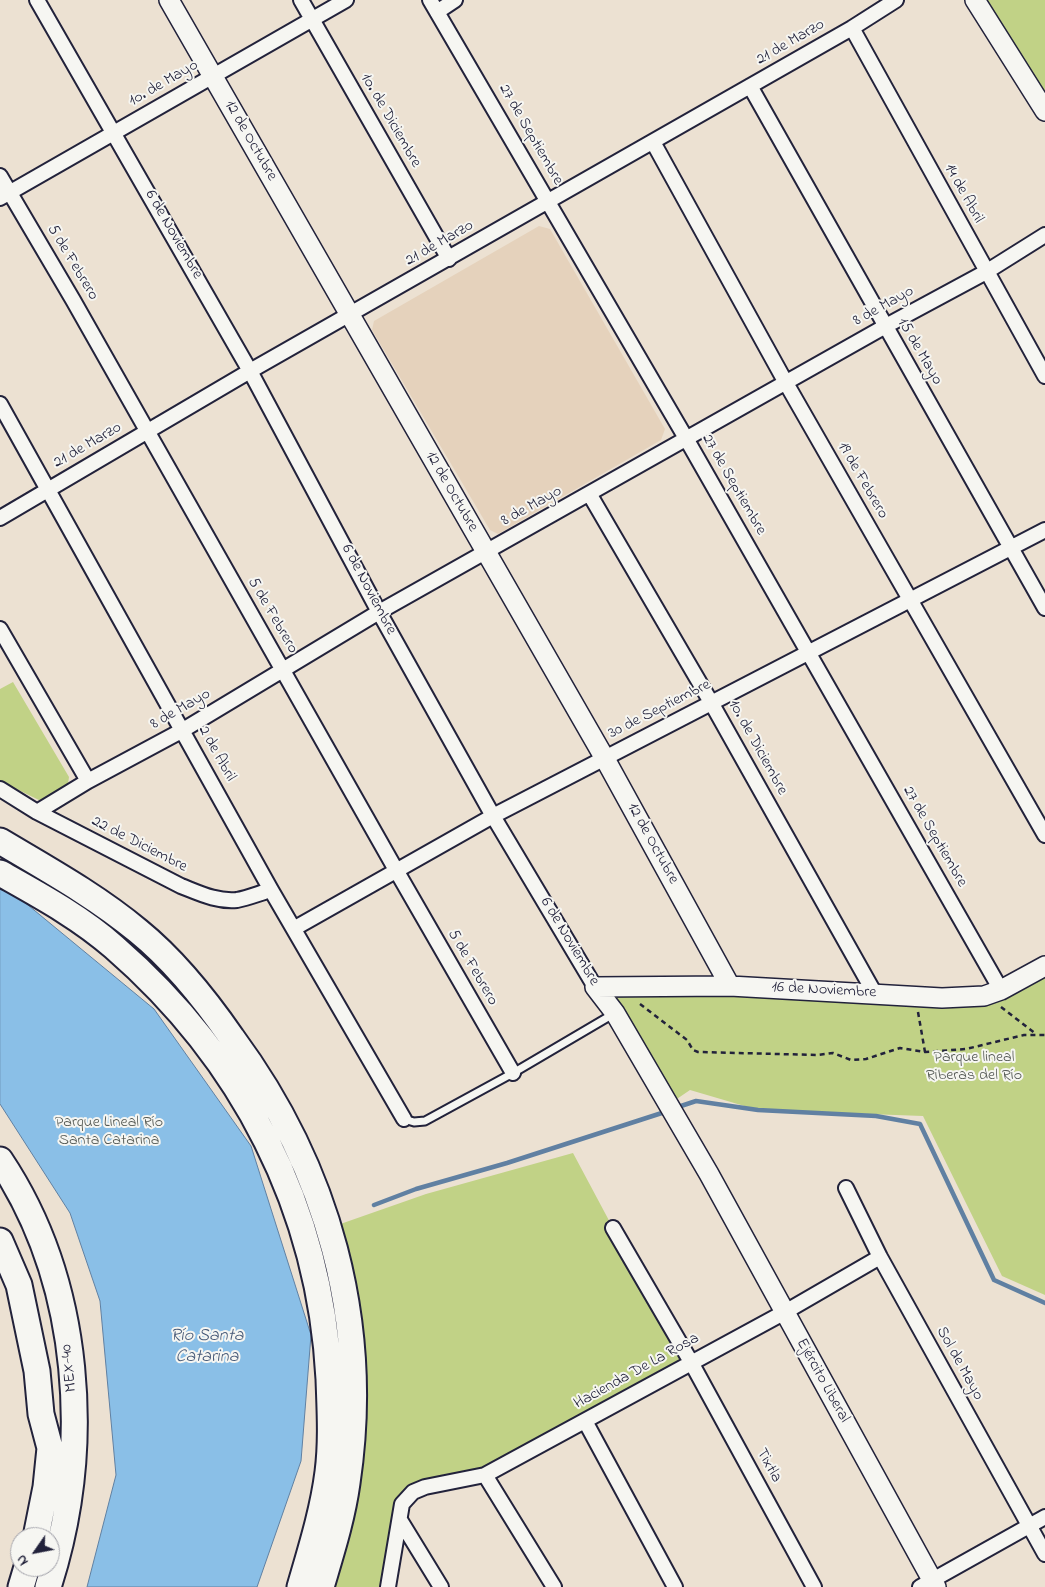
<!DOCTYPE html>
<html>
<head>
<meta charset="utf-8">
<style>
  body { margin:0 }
  #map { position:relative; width:1045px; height:1587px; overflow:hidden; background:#ece1d2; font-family:"Indie Flower",sans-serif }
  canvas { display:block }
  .north { position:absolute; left:10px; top:1527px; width:50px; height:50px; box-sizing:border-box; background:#f6f6f2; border:1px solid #a1a1a9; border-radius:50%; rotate:237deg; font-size:14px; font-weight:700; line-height:20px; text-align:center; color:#22223b }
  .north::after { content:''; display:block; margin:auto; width:18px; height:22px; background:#22223b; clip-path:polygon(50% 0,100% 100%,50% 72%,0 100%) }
</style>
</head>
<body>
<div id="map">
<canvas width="1045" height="1587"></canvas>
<div class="north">N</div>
</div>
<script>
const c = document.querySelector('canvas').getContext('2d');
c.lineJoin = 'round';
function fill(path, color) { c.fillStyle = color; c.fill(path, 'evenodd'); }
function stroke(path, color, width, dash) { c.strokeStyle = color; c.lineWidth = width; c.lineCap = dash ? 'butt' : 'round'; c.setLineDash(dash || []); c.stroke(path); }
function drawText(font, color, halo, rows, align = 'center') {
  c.font = font + ' "Indie Flower",sans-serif'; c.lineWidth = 4; c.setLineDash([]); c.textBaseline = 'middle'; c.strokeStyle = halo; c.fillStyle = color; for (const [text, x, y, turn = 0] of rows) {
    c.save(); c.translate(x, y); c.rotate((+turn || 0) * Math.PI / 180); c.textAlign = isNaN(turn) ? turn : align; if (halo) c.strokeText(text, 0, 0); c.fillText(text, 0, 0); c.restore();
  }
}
fill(new Path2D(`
  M 539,226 L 550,229 L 665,429 L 661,440 L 498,534 L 490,530 L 372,330 L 374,321 Z`), '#e5d2bc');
fill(new Path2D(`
  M 985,0 L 1045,0 L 1045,97 Z
  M 13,682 L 69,777 L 68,784 L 41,801 L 0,781 L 0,689 Z
  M 1045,972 L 1045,1295 L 1002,1276 L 923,1116 L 758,1110 L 690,1090 L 668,1105 L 595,987 L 942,998 Z
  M 573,1153 L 613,1228 L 691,1362 L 485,1475 L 405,1500 L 388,1587 L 320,1587 L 350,1456 L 329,1228 L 426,1194 Z`), '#c1d286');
const water = new Path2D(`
  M 0,882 L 154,1009 L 251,1146 L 311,1335 L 301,1461 L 257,1587 L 87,1587 L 116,1475 L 100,1301 L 70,1213 L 0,1104 Z`);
fill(water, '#8abfe7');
stroke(water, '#6080a2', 1);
stroke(new Path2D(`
  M 675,1108 L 696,1101 L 758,1110 L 876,1116 L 920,1124 L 994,1280 L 1045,1303
  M 374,1205 L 416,1189 L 507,1163 L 668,1111`), '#6080a2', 4.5);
const lane = new Path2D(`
  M 404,1119 L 414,1122 L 425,1121 L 513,1073 L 615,1013`);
const street = new Path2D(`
  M 37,0 L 250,371 L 379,612 L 493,816 L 595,987
  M 301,0 L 449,259
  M 430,0 L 687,440 L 1001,990
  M 437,12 L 455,0
  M 852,28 L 1045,376
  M 750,86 L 1045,608
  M 653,142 L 786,383 L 1045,835
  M 0,176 L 73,300 L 396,870 L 513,1073
  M 0,198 L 346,0
  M 0,404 L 271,890 L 404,1119
  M 590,495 L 712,704 L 875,994
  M 0,518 L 250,371 L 852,28 L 896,0
  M 0,629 L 88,781
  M 0,789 L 37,812 L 181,886 C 199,893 217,902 237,900 C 248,898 260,893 271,890
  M 37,812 L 88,781 L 183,730 L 379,612 L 884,327 L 986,272 L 1045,235
  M 295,928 L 493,816 L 1045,530
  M 846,1188 L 880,1257 L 1045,1554
  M 613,1228 L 691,1362 L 814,1587
  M 585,1421 L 675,1587
  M 485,1475 L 554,1587
  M 400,1520 L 441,1587
  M 388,1587 L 402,1504 L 413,1492 L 425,1487 L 485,1475 L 785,1312 L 880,1257
  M 920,1587 L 1045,1517`);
const secondary = new Path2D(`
  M 169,0 L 604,757 L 730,986
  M 975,0 L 1045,111
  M 595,987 L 615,1013 L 709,1174 L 936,1587
  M 595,987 L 730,986 L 942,998 L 984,996 L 1001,990 L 1045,966`);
const highway = new Path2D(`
  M 0,841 C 47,869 96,896 138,931 C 175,961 205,999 232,1038 C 328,1168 371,1322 347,1483 C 342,1519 331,1553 321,1587
  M 0,873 C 39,895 80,917 114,947 C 243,1059 320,1208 329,1379 C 330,1409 332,1441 328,1472 C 323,1511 311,1549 300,1587
  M 0,1160 C 82,1283 93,1448 48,1587
  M 0,1241 L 19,1285 L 37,1371 L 41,1414 L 50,1448 L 46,1487 L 36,1537
  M 21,1587 L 27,1567`);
stroke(lane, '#22223b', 11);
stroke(street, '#22223b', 18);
stroke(secondary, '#22223b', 22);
stroke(highway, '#22223b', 29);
stroke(new Path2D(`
  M 640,1004 L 687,1040 L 693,1050 L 698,1052 L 818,1055 L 833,1053 L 851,1060 L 866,1059 L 900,1048 L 925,1052 L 966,1049 L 1024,1035 L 1045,1035
  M 1001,1007 L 1036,1034
  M 918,1012 L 925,1052`), '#22223b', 2.5, [5, 4]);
stroke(lane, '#f6f6f2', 7);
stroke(street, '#f6f6f2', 14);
stroke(secondary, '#f6f6f2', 19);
stroke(highway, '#f6f6f2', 25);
drawText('16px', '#22223b', '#f6f6f2', [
  ["21 de Marzo",791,43,-30],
  ["1o. de Mayo",164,84,-30],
  ["1o. de Diciembre",390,121,60],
  ["27 de Septiembre",530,135,60],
  ["12 de Octubre",250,141,60],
  ["14 de Abril",963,194,61],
  ["6 de Noviembre",173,235,60],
  ["21 de Marzo",440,244,-30],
  ["5 de Febrero",72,263,59],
  ["8 de Mayo",884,307,-29],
  ["15 de Mayo",919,352,60],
  ["21 de Marzo",88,446,-30],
  ["19 de Febrero",862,481,60],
  ["27 de Septiembre",733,485,60],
  ["12 de Octubre",451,492,60],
  ["8 de Mayo",532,507,-29],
  ["6 de Noviembre",368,590,62],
  ["5 de Febrero",272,616,60],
  ["8 de Mayo",181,710,-30],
  ["30 de Septiembre",660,710,-27],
  ["1o. de Diciembre",757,748,61],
  ["2 de Abril",216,754,61],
  ["27 de Septiembre",934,837,60],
  ["12 de Octubre",652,844,61],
  ["22 de Diciembre",139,845,27],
  ["6 de Noviembre",569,942,59],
  ["5 de Febrero",472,968,60],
  ["16 de Noviembre",824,991,3],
  ["Sol de Mayo",959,1364,61],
  ["MEX-40",70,1368,-96],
  ["Hacienda De La Rosa",637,1372,-29],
  ["Ejército Liberal",822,1381,61],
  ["Tixtla",768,1466,61]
]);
drawText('16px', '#525752', '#f6f6f2', [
  ["Parque lineal",974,1058],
  ["Riberas del Río",974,1076],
  ["Parque Lineal Río",109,1123],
  ["Santa Catarina",109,1141]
]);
drawText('italic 18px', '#465977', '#f6f6f2', [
  ["Río Santa",207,1337],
  ["Catarina",207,1358]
]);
</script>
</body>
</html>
